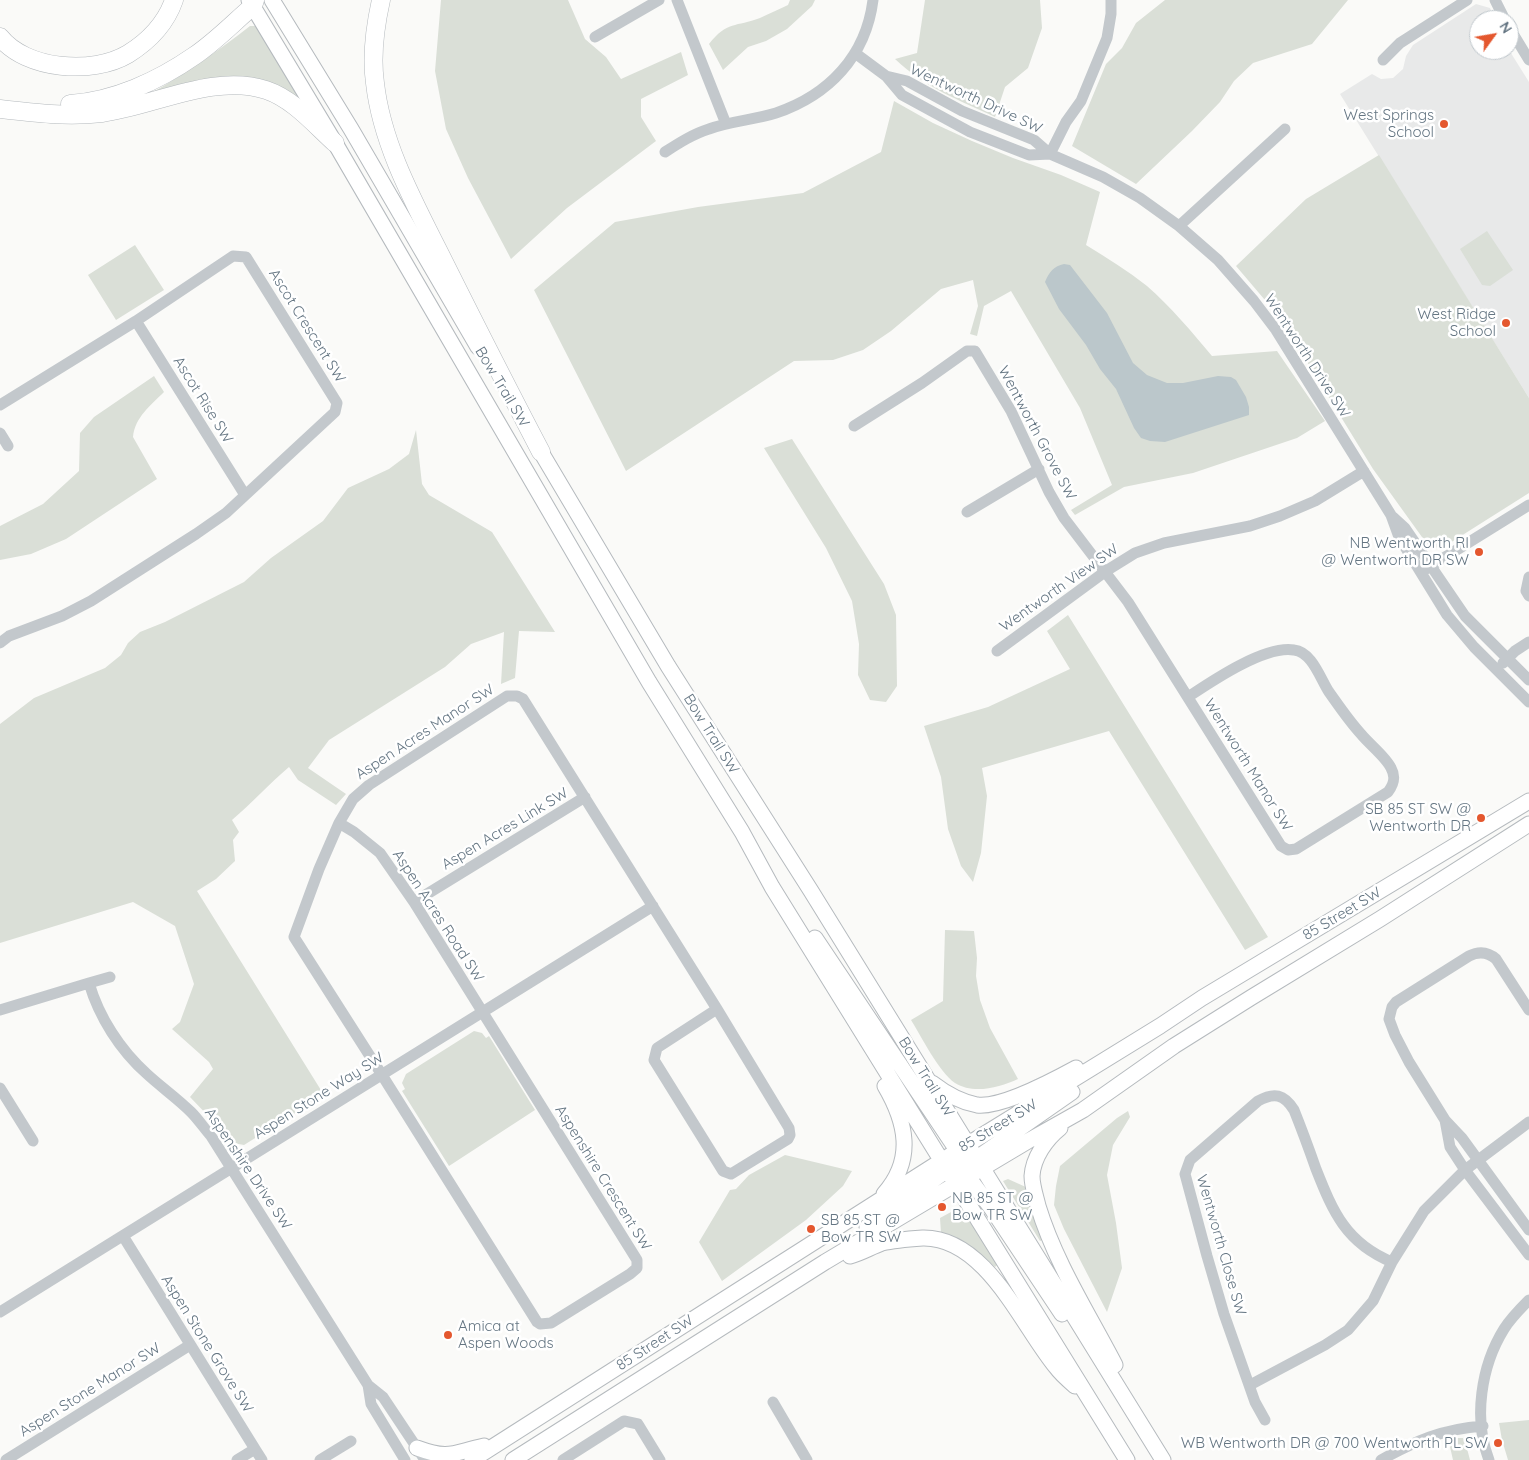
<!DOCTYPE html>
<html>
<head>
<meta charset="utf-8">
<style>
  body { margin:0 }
  #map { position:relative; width:1529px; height:1460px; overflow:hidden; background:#fafaf8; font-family:Quicksand,sans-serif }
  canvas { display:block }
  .north { position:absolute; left:1469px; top:10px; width:50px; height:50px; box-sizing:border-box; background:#fff; border:1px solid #c1c8cd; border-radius:50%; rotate:58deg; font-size:14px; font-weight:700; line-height:20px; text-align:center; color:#657683 }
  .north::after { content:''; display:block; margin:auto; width:18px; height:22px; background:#e4572e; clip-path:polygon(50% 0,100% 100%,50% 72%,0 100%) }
</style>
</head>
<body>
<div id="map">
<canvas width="1529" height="1460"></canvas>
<div class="north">N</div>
</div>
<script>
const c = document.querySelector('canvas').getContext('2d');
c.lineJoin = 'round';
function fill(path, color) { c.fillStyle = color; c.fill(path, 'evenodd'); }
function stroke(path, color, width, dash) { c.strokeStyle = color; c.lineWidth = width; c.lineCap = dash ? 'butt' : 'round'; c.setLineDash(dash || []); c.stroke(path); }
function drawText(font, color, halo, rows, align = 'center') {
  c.font = font + ' Quicksand,sans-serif'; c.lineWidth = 5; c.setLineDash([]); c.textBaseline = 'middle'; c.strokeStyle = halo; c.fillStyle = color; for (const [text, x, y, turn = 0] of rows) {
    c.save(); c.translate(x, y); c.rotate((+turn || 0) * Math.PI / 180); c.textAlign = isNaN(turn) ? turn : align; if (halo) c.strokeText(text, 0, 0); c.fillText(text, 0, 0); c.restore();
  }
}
fill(new Path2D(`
  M 1476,4 L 1490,8 L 1495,20 L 1479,20 L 1479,50 L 1509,50 L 1529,82 L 1529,398 L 1340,94 L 1372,74 L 1381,79 L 1393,78 L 1403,69 L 1406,56 L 1413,45 Z`), '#e8e9e9');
fill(new Path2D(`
  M 441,0 L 568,0 L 585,39 L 606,57 L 621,79 L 681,52 L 688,75 L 641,99 L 641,117 L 656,141 L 567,208 L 511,259 L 468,178 L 446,129 L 435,71 Z
  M 790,0 L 815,0 L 812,6 L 787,29 L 766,41 L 748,47 L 723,70 L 709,44 C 727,21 736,27 760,18 C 769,14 779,9 788,5 Z
  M 925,0 L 1040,0 L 1042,28 L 1028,68 L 1005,87 L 995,117 C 959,100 924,87 895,59 L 917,53 Z
  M 1165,0 L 1348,0 L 1312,44 L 1253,63 L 1234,81 L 1220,102 L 1192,131 L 1136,184 L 1072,146 L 1106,64 L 1122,48 L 1136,23 Z
  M 250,26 L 256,26 L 302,96 L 298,100 L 288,92 L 153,92 C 188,72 218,51 250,26 Z
  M 894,101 L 933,123 L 972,141 L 1013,158 L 1061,175 L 1100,192 L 1086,245 C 1107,258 1128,271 1147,286 C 1171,307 1192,332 1212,356 L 1277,351 L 1325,421 L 1297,438 L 1193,473 L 1124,487 L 1075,515 L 1071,510 L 1112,485 L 1080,408 L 1011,291 L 984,306 L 977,336 L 970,334 L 978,306 L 973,280 L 941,289 L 891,331 L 863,350 L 833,360 L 794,361 L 626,471 L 534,290 L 615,222 L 698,207 L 803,193 L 881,152 Z
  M 1379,155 L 1529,398 L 1529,493 L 1442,548 L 1432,547 L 1427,544 L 1373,469 L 1288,331 L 1270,306 L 1236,266 L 1306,199 Z
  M 1487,231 L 1513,270 L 1490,286 L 1482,285 L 1460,249 Z
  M 135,245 L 164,290 L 116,320 L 88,275 Z
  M 154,376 L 164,392 C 151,405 135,417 133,437 L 157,479 L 66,539 L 31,554 L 0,560 L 0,526 L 43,504 L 79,471 L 80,433 L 94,417 Z
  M 416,430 L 422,484 L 429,495 L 492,532 L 555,632 L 519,631 L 515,678 L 501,684 L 504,632 L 471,644 L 445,667 L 329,740 L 308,768 L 346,794 L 336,805 L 298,780 L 289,767 C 269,784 252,803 232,820 L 239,832 L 233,840 L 235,861 L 216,879 L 197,891 L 324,1095 L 244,1145 L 228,1142 L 211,1119 L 190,1097 L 213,1069 L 209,1062 L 172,1029 L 180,1022 L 194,984 L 175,926 L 133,902 L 0,943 L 0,724 L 34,698 L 105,668 L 121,655 L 128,643 L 140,632 L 165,622 L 244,582 L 271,558 L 323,521 L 348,488 L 389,469 L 409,454 Z
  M 792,439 L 884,584 L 896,615 L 897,686 L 886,702 L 870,700 L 858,675 L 859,644 L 852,601 L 826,548 L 764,448 Z
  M 1068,615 L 1268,937 L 1245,950 L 1109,731 L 982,768 L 987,796 L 981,853 L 973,882 L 961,866 L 948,829 L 941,777 L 924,726 L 988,707 L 1070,669 L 1047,631 Z
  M 945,930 L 974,931 L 977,958 L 976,976 L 980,1000 L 990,1028 L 1018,1079 C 1000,1087 974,1095 955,1083 C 939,1072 921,1036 911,1020 L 943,1001 Z
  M 474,1031 L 482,1033 L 486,1038 L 489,1036 L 535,1110 L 449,1166 L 402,1091 L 405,1089 L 402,1083 L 406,1074 Z
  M 1128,1111 L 1130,1117 L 1113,1145 L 1107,1175 L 1116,1223 L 1122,1268 L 1107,1312 L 1064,1229 L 1054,1205 L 1056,1186 L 1060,1166 L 1117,1118 Z
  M 785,1155 L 852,1171 L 843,1186 L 806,1220 L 722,1281 L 699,1242 L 730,1190 L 736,1189 L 749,1175 Z
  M 1008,1179 L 1028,1188 L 1045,1239 L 1040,1241 L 1003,1181 Z
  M 962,1206 L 998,1264 L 995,1267 L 968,1245 L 941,1233 L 940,1218 Z
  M 1529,1420 L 1529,1460 L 1508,1460 L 1502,1440 L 1499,1423 Z
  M 1456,1436 L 1457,1438 L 1463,1438 L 1465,1441 L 1470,1460 L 1453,1460 L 1448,1438 Z`), '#dadfd7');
fill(new Path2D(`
  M 1064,264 L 1070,265 L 1107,313 L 1133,363 L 1147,375 L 1167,383 L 1183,383 L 1218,376 L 1231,377 L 1236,380 L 1246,397 L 1249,407 L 1249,415 L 1165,442 L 1150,441 L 1141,438 L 1134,428 L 1116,389 L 1100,369 L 1086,345 L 1059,309 L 1045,282 C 1049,272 1054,266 1064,264 Z`), '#bbc7cb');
const major = new Path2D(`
  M 249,0 L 335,143 L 649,682 L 742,832 L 772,887 L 1127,1460
  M 272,0 L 351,129 L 478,347
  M 535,442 L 668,666 L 811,891 L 1163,1460
  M 815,938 L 963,1159 C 969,1165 974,1169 983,1168
  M 932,1083 C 945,1093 961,1102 977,1105 C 1001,1108 1054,1080 1076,1068
  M 1060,1128 C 1046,1139 1033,1158 1032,1176 C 1032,1186 1036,1197 1038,1206 C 1055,1262 1088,1313 1115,1365
  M 970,1163 L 1072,1092
  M 963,1170 L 992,1209 L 1062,1314
  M 884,1194 C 915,1159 906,1122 885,1086
  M 867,1227 L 956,1164
  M 850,1256 C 861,1253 871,1247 882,1243 C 895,1240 910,1239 924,1238 C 986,1238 1022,1326 1056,1367 C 1061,1374 1068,1380 1075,1386
  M 417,1448 C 450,1460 452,1453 484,1446
  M 472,1460 L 957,1151 L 1160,1026 L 1202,998 L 1529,801
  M 513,1460 L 825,1262 L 1028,1141 L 1083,1110 L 1174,1046 L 1252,997 L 1380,919 L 1529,824`);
const highway = new Path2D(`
  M 381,0 C 375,27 371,55 375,83 C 382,146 416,206 444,262 C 476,326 508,389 541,452
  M 0,37 C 26,70 93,75 128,54 C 149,41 166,23 174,0
  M 70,104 C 114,101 158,81 194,56 C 215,42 233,23 253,6 L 255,0
  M 0,109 C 34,113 68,117 102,113 C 154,106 214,73 266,90 C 293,99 314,124 335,143`);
stroke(major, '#b5babe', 17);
stroke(highway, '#b4b9bd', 19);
stroke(new Path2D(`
  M 677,0 L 726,124
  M 1495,0 L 1505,20
  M 1509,27 L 1529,60
  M 595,37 L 659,0
  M 855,53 L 886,76 L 902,95 L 970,132 L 1029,155 L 1050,154
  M 1383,60 L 1400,43 L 1467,0
  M 886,76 L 907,81 L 962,111 L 1034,140 L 1050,154 L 1103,177 L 1140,198 L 1179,226 L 1218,260 L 1254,301 L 1276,330 L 1391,515 L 1399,537 L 1447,615 L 1474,647 L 1529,702
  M 665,152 C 679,143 693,134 709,129 C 731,121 754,120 776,113 C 829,95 866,56 873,0
  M 1050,154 L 1066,122 L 1081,101 L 1107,38 L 1111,14 L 1111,0
  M 1179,226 L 1285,129
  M 136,321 L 245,495
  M 0,405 L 136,321 L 233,256 L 246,257 L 337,403 L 335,412 L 226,513 L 196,534 L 91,601 L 62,616 L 9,636 L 0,643
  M 854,426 L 922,383 L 967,351 L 975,351 L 1011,411 L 1049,492 L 1064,518 L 1128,602 L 1281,846 L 1288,850 L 1296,849 L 1388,792 C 1394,784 1396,777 1391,768 C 1386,757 1369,744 1361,734 C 1349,721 1339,706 1329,692 C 1320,678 1312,652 1294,650 C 1265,645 1212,681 1188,697
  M 0,433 L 8,446
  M 967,512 L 1039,469
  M 1393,517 L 1405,528 L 1465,616 L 1529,680
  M 1426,569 L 1529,505
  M 1529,577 L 1526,591 L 1529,596
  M 997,651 L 1106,571 L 1135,553 L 1164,543 L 1250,526 L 1280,516 L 1315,501 L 1364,471
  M 1503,663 L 1515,651 L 1529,642
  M 339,823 L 354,832 L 380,853 L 414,902 L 637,1260 L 637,1268 L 630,1274 L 551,1323 L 540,1324 L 537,1322 L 382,1075 L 294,937 L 319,869 L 339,823 L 353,799 L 369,785 L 507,696 L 517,696 L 523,699 L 717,1009 L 789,1128 L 790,1135 L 788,1139 L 731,1174 L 723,1171 L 654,1060 L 657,1048 L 717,1009
  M 414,902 L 585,797
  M 89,983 L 110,977
  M 0,1010 L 89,983 C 99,1017 120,1050 147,1074 C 161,1087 177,1098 191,1112 C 198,1119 204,1128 211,1136 L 368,1385 L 383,1397 L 425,1460
  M 1529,1010 L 1496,959 C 1488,952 1479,951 1469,956 L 1396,1002 L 1392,1007 L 1389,1019 L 1395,1035 L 1409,1062 L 1445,1120 L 1462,1138 L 1529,1230
  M 0,1088 L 33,1141
  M 1445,1120 L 1450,1147 L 1465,1170 L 1529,1255
  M 123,1236 L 255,1449 L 237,1460
  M 0,1312 L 653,906
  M 368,1385 L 371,1404 L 405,1460
  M 1250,1385 L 1325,1345 L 1348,1330 L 1373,1301 L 1392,1262 L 1424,1211 L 1465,1170 L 1529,1122
  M 773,1402 L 807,1460
  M 1265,1420 L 1255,1402 L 1224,1314 L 1207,1256 L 1185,1174 L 1190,1160 L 1258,1101 C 1274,1092 1284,1094 1294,1110 C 1302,1130 1309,1149 1316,1169 C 1333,1212 1346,1243 1392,1262
  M 255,1449 L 262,1460
  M 6,1460 L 190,1345
  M 320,1460 L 351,1441
  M 563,1460 L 624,1421 L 638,1424 L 660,1460
  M 1381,1460 C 1415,1441 1443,1429 1483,1426
  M 1489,1460 C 1473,1419 1481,1366 1504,1329 C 1511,1318 1520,1309 1529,1300`), '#c3c8cc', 11);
stroke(major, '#fff', 15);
stroke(highway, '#fff', 18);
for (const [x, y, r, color] of [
  [1444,124,5,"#e4572e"],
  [1506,323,5,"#e4572e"],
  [1479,552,5,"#e4572e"],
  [1481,818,5,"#e4572e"],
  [942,1207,5,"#e4572e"],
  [811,1229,5,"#e4572e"],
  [448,1335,5,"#e4572e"],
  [1498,1443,5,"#e4572e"]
]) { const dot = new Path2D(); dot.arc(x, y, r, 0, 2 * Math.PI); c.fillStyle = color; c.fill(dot); stroke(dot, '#fff', 2); }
drawText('15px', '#657683', '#fff', [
  ["Wentworth Drive SW",976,99,25],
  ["Ascot Crescent SW",307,326,58],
  ["Wentworth Drive SW",1307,356,57],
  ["Bow Trail SW",502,387,59],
  ["Ascot Rise SW",203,400,58],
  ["Wentworth Grove SW",1037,433,62],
  ["Wentworth View SW",1059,588,-35],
  ["Aspen Acres Manor SW",425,732,-33],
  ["Bow Trail SW",711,734,58],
  ["Wentworth Manor SW",1248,765,58],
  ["Aspen Acres Link SW",505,829,-31],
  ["85 Street SW",1342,914,-31],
  ["Aspen Acres Road SW",438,916,57],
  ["Bow Trail SW",926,1077,58],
  ["Aspen Stone Way SW",319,1096,-32],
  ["85 Street SW",998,1126,-31],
  ["Aspenshire Drive SW",248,1169,56],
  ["Aspenshire Crescent SW",603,1178,58],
  ["Wentworth Close SW",1221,1245,74],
  ["85 Street SW",655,1343,-33],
  ["Aspen Stone Grove SW",207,1344,58],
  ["Aspen Stone Manor SW",90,1390,-32]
]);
drawText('15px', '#657683', '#fff', [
  ["West Springs",1434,115],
  ["School",1434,132],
  ["West Ridge",1496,314],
  ["School",1496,331],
  ["NB Wentworth RI",1469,543],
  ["@ Wentworth DR SW",1469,560],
  ["SB 85 ST SW @",1471,809],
  ["Wentworth DR",1471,826],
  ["NB 85 ST @",952,1198,"left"],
  ["Bow TR SW",952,1215,"left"],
  ["SB 85 ST @",821,1220,"left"],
  ["Bow TR SW",821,1237,"left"],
  ["Amica at",458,1326,"left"],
  ["Aspen Woods",458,1343,"left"],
  ["WB Wentworth DR @ 700 Wentworth PL SW",1488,1443]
], 'right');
</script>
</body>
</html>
